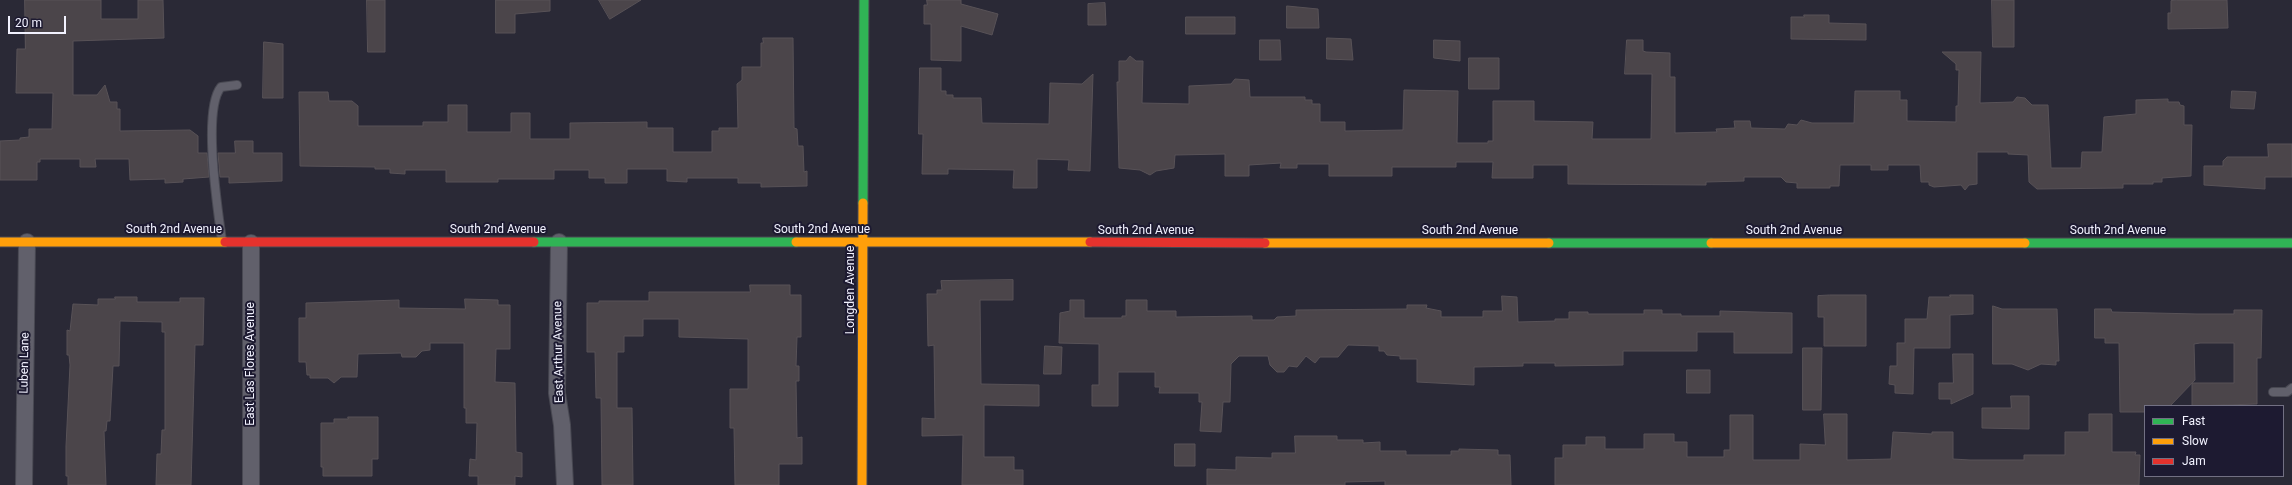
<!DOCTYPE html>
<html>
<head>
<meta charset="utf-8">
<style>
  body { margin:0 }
  #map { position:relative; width:2292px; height:485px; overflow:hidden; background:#2a2936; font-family:Roboto,sans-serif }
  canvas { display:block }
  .legend { position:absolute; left:2144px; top:405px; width:140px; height:72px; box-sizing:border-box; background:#1d1a31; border:1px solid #727083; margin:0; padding:5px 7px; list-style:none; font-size:12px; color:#f2f2ff }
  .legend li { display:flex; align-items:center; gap:8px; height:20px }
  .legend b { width:20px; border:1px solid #727083 }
  .scale { position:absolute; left:8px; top:16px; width:58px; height:18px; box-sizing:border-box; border:2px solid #f2f2ff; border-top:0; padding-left:5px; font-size:12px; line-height:14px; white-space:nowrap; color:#f2f2ff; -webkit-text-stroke:3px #1d1a31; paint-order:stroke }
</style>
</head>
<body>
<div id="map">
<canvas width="2292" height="485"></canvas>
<ul class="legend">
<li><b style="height:5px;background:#30b455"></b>Fast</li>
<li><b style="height:5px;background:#ff9f0a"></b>Slow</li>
<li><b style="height:5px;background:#e5322d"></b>Jam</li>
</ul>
<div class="scale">20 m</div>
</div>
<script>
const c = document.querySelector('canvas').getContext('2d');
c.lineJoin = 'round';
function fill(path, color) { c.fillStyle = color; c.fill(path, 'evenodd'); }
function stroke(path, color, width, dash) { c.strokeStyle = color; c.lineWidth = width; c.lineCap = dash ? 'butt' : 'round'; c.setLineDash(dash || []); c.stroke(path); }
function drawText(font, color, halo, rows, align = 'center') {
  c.font = font + ' Roboto,sans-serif'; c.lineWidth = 4; c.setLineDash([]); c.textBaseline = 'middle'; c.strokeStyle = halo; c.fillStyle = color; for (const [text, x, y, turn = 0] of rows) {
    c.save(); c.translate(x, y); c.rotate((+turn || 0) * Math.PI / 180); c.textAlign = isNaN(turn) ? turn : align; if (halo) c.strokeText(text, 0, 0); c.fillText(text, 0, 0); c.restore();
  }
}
const building = new Path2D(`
  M 25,0 L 101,0 L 101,19 L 138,19 L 138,0 L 163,0 L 164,38 L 73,41 L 73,95 L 97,95 L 105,85 L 110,102 L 117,102 L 117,109 L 120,109 L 120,131 L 190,130 L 198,136 L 198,153 L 207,153 L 209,177 L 183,179 L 183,182 L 165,183 L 165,179 L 130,180 L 129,159 L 95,159 L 96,167 L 80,167 L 80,159 L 40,159 L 40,162 L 37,162 L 37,180 L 0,180 L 0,141 L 20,140 L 20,138 L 29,137 L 29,129 L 52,129 L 53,93 L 16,93 L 17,49 L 25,49 Z
  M 367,0 L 385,0 L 385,52 L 368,52 Z
  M 496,0 L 550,0 L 550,11 L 515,14 L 515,33 L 496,33 Z
  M 599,0 L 641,0 L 610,19 Z
  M 927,0 L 961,0 L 961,4 L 998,14 L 992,35 L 961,26 L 961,61 L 931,60 L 931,24 L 924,24 L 924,5 L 927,5 Z
  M 1992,0 L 2014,0 L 2014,47 L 1993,47 Z
  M 2177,0 L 2227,0 L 2228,28 L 2168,29 L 2168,13 L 2171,13 L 2171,1 Z
  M 1105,3 L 1106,25 L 1088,25 L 1088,4 Z
  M 1287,6 L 1318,9 L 1319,28 L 1287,28 Z
  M 1804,15 L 1829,15 L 1829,23 L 1866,24 L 1866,40 L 1791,39 L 1791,17 L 1804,17 Z
  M 1186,17 L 1235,17 L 1235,34 L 1186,34 Z
  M 763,38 L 793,38 L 794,128 L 797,129 L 798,146 L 803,146 L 804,172 L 807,171 L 807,186 L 761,187 L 761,183 L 738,183 L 738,178 L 687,178 L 687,182 L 667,181 L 667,169 L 627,169 L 627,183 L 605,183 L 605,178 L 589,178 L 589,170 L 554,170 L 554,179 L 498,179 L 498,182 L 446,182 L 446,170 L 405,170 L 405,174 L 390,173 L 390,169 L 375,169 L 375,167 L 300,166 L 299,92 L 328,92 L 329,101 L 352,101 L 358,106 L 358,126 L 423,126 L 423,122 L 448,122 L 448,105 L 467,105 L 467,132 L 511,132 L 511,113 L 530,113 L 530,139 L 570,139 L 570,123 L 647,122 L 647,128 L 673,128 L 673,152 L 712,152 L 712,131 L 719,131 L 719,128 L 738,128 L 737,84 L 742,80 L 742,67 L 761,67 L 761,43 L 763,43 Z
  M 1327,38 L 1351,39 L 1353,60 L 1327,59 Z
  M 1260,40 L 1280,40 L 1281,60 L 1260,60 Z
  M 1434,40 L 1460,41 L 1460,61 L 1434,58 Z
  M 1627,40 L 1643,40 L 1643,51 L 1646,52 L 1670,53 L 1670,77 L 1675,77 L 1675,133 L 1717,132 L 1716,129 L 1735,128 L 1734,121 L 1750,121 L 1751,128 L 1785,129 L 1788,124 L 1797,125 L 1801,120 L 1812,123 L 1854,123 L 1855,91 L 1900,91 L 1900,100 L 1907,100 L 1907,121 L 1956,122 L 1956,106 L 1958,106 L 1959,70 L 1956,70 L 1956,64 L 1942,52 L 1981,52 L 1980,103 L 2013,102 L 2017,97 L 2025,98 L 2032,105 L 2048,105 L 2051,168 L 2081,168 L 2082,152 L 2102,152 L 2104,117 L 2136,114 L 2136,100 L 2168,99 L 2168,102 L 2179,102 L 2180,105 L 2184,106 L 2184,125 L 2192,125 L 2191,176 L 2162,178 L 2162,182 L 2153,182 L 2153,184 L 2123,184 L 2123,188 L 2037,189 L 2029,182 L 2028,155 L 2008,154 L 2008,152 L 1977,152 L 1977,184 L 1969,185 L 1965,190 L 1961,185 L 1934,187 L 1929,185 L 1929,182 L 1921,182 L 1920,165 L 1888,165 L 1888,170 L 1871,170 L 1871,165 L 1840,165 L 1839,186 L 1830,186 L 1830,188 L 1797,188 L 1797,183 L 1786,182 L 1781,177 L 1744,177 L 1744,181 L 1706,182 L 1706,185 L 1568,184 L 1568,165 L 1533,165 L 1533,178 L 1492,178 L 1493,162 L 1456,162 L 1456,167 L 1392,167 L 1392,176 L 1329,176 L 1329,164 L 1297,164 L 1297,168 L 1280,168 L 1281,163 L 1249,165 L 1249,176 L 1225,176 L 1225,154 L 1175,155 L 1174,168 L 1156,171 L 1150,175 L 1140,170 L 1119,168 L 1117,82 L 1119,82 L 1119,61 L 1126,61 L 1130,56 L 1136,61 L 1143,61 L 1142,103 L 1189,104 L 1189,86 L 1231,84 L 1235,79 L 1249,80 L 1250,97 L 1305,97 L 1305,100 L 1312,100 L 1312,104 L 1320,104 L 1320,122 L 1345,122 L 1345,131 L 1403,130 L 1404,90 L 1458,91 L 1457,143 L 1488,143 L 1488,141 L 1493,141 L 1493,101 L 1534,101 L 1534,121 L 1593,122 L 1592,139 L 1651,139 L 1652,74 L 1625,74 Z
  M 264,42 L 283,44 L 283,98 L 263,98 Z
  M 1469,58 L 1499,58 L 1499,89 L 1469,89 Z
  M 920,68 L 941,68 L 941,91 L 946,91 L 946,95 L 953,95 L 953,98 L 981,98 L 982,123 L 1049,124 L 1050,83 L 1082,84 L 1093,74 L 1090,171 L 1068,170 L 1069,160 L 1037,159 L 1037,188 L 1013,188 L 1014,170 L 948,169 L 948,174 L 922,174 L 923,134 L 919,134 Z
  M 2232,91 L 2256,92 L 2254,109 L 2231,108 Z
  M 235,141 L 253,141 L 253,153 L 282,153 L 282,181 L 229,183 L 229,177 L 220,177 L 218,153 L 235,153 Z
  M 2268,144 L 2292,144 L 2292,177 L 2265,177 L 2265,189 L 2204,185 L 2204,166 L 2223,166 L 2223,161 L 2227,157 L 2268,157 Z
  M 1013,280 L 1013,300 L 980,300 L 981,384 L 1039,385 L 1039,406 L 984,405 L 984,457 L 1014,457 L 1014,470 L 1023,470 L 1023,485 L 962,485 L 963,435 L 922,436 L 922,418 L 935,419 L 934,345 L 928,346 L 927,294 L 937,294 L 937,290 L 942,290 L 941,281 Z
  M 750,285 L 790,285 L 790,295 L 801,295 L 801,337 L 797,337 L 796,366 L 799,366 L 799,381 L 796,381 L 797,438 L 802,437 L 802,464 L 779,464 L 779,485 L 735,485 L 734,428 L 730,428 L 730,389 L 748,389 L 748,339 L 679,337 L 679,319 L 643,319 L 643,336 L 624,336 L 624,352 L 617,352 L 617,408 L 632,408 L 633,485 L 602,485 L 601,398 L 596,398 L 595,352 L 587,352 L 587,303 L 599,303 L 599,301 L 649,301 L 649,292 L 750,292 Z
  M 1830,295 L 1866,295 L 1866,346 L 1824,346 L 1824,317 L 1818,317 L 1818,296 Z
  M 1950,295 L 1973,295 L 1973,314 L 1950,315 L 1950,348 L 1914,348 L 1913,394 L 1895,393 L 1895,385 L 1889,384 L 1890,366 L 1897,366 L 1897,343 L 1905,343 L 1905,319 L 1927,319 L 1929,297 L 1950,297 Z
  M 1502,296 L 1517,297 L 1518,322 L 1555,321 L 1555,319 L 1569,319 L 1569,312 L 1588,312 L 1588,314 L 1644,314 L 1644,310 L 1662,310 L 1662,314 L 1681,314 L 1681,316 L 1720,316 L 1720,311 L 1792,313 L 1792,353 L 1734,353 L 1734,332 L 1697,332 L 1697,351 L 1623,351 L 1623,365 L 1555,366 L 1555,363 L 1523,363 L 1523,366 L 1474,367 L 1474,385 L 1417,382 L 1417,359 L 1400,359 L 1400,356 L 1387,355 L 1384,351 L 1379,351 L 1379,346 L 1348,345 L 1338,357 L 1320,357 L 1315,363 L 1306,356 L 1297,367 L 1289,366 L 1284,372 L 1277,372 L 1270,365 L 1268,356 L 1239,356 L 1231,364 L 1230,402 L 1223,402 L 1221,432 L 1200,431 L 1202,402 L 1199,402 L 1199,393 L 1159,393 L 1160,387 L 1155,387 L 1155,372 L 1118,372 L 1118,406 L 1092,406 L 1092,385 L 1099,385 L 1099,344 L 1059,343 L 1060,313 L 1070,311 L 1070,300 L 1084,300 L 1084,318 L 1122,318 L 1122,316 L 1126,316 L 1126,300 L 1147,300 L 1147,311 L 1176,311 L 1176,317 L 1252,316 L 1252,320 L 1274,320 L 1277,317 L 1296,316 L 1296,310 L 1407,309 L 1407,305 L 1427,305 L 1426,308 L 1441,311 L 1441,317 L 1483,317 L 1483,311 L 1502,311 Z
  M 115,297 L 137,297 L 137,302 L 180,302 L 180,298 L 204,298 L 203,345 L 195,345 L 191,485 L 156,485 L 157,454 L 161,454 L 162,430 L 165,430 L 165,332 L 162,332 L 162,322 L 120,321 L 119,366 L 113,366 L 110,421 L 107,421 L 106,431 L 104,431 L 106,485 L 68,485 L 68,476 L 66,476 L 66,446 L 70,365 L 69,355 L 67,355 L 67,330 L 70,331 L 73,304 L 98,305 L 98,299 L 115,299 Z
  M 465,299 L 498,300 L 498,305 L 510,305 L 510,349 L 496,349 L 495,382 L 515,383 L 516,452 L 522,453 L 522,477 L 515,476 L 515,485 L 478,485 L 478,476 L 469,476 L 470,459 L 476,460 L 477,423 L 466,423 L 466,408 L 464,408 L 464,343 L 430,343 L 430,350 L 422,351 L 416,357 L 402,357 L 401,353 L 358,354 L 357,377 L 341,377 L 334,383 L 328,378 L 310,378 L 310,375 L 307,375 L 306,362 L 299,362 L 299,318 L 306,318 L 306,303 L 399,300 L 399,308 L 465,309 Z
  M 1993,306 L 2002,309 L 2057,309 L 2059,361 L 2056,361 L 2056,365 L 2041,364 L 2028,370 L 2012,364 L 1993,364 Z
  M 2095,309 L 2111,309 L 2112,312 L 2197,314 L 2234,314 L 2234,310 L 2262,310 L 2261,358 L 2257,358 L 2257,404 L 2192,406 L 2192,383 L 2234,383 L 2234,343 L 2200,343 L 2194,344 L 2195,380 L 2170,406 L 2145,406 L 2145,412 L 2120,412 L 2119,343 L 2105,343 L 2105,338 L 2095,338 Z
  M 1045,346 L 1062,347 L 1061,374 L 1044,374 Z
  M 1803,348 L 1822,348 L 1821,410 L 1803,410 Z
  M 1953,354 L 1973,354 L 1973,394 L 1951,404 L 1951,399 L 1939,399 L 1939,383 L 1953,383 Z
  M 1687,370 L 1710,370 L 1710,393 L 1687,393 Z
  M 2011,396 L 2029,396 L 2029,429 L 1982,428 L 1982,408 L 2011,408 Z
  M 1824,414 L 1847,414 L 1847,460 L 1891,459 L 1893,432 L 1932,434 L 1932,432 L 1953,432 L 1953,459 L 1970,460 L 2024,460 L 2024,455 L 2065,455 L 2065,432 L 2089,432 L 2089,414 L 2112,414 L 2112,452 L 2136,452 L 2135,455 L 2140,455 L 2139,485 L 1555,485 L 1555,458 L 1563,458 L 1563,445 L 1586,445 L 1586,437 L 1605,437 L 1605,449 L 1644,449 L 1644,434 L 1674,434 L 1674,442 L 1687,442 L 1687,457 L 1724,457 L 1724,450 L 1730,450 L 1730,415 L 1753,415 L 1753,460 L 1800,460 L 1800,444 L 1825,445 Z
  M 348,417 L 378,417 L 378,459 L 372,459 L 372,476 L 323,476 L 323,467 L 321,467 L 321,423 L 334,423 L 334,419 L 348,419 Z
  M 1295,436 L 1337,436 L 1337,440 L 1363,440 L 1363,443 L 1380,442 L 1380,451 L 1406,451 L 1406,455 L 1451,455 L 1451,451 L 1459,451 L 1459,449 L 1498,450 L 1498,455 L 1510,455 L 1511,485 L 1385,485 L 1385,481 L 1345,482 L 1345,485 L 1207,485 L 1207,469 L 1236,470 L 1236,457 L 1272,458 L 1272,453 L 1295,453 Z
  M 1175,444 L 1195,444 L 1195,466 L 1175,466 Z`);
fill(building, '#4b454a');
stroke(building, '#585257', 1);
const lane = new Path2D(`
  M 222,241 C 218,211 202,110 221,87 L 237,85
  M 2273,392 L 2287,392 L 2292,388`);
const street = new Path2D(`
  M 559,242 L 557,393 L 562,425 L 565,485
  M 24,485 L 27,242
  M 251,485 L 251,243`);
const fast = new Path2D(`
  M 863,203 L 864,0
  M 534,242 L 796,242
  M 1549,243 L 1711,243
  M 2025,243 L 2292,243`);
const slow = new Path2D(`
  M 0,242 L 225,242
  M 796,242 L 1090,242
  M 1265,243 L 1549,243
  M 1711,243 L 2025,243
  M 862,485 L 863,203`);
const jam = new Path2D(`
  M 225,242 L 534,242
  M 1090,242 L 1265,243`);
stroke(lane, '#484852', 10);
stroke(street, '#484852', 18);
stroke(fast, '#484852', 11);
stroke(slow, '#484852', 11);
stroke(jam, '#484852', 11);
stroke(lane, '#61606b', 8);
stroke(street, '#61606b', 16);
stroke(fast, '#30b455', 9);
stroke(slow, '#ff9f0a', 9);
stroke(jam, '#e5322d', 9);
drawText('12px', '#f2f2ff', '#1d1a31', [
  ["South 2nd Avenue",174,230],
  ["South 2nd Avenue",498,230],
  ["South 2nd Avenue",822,230],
  ["South 2nd Avenue",1146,231],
  ["South 2nd Avenue",1470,231],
  ["South 2nd Avenue",1794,231],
  ["South 2nd Avenue",2118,231],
  ["Longden Avenue",851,290,-90],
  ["East Arthur Avenue",559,352,-91],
  ["Luben Lane",25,363,-89],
  ["East Las Flores Avenue",251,364,-90]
]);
</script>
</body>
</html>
